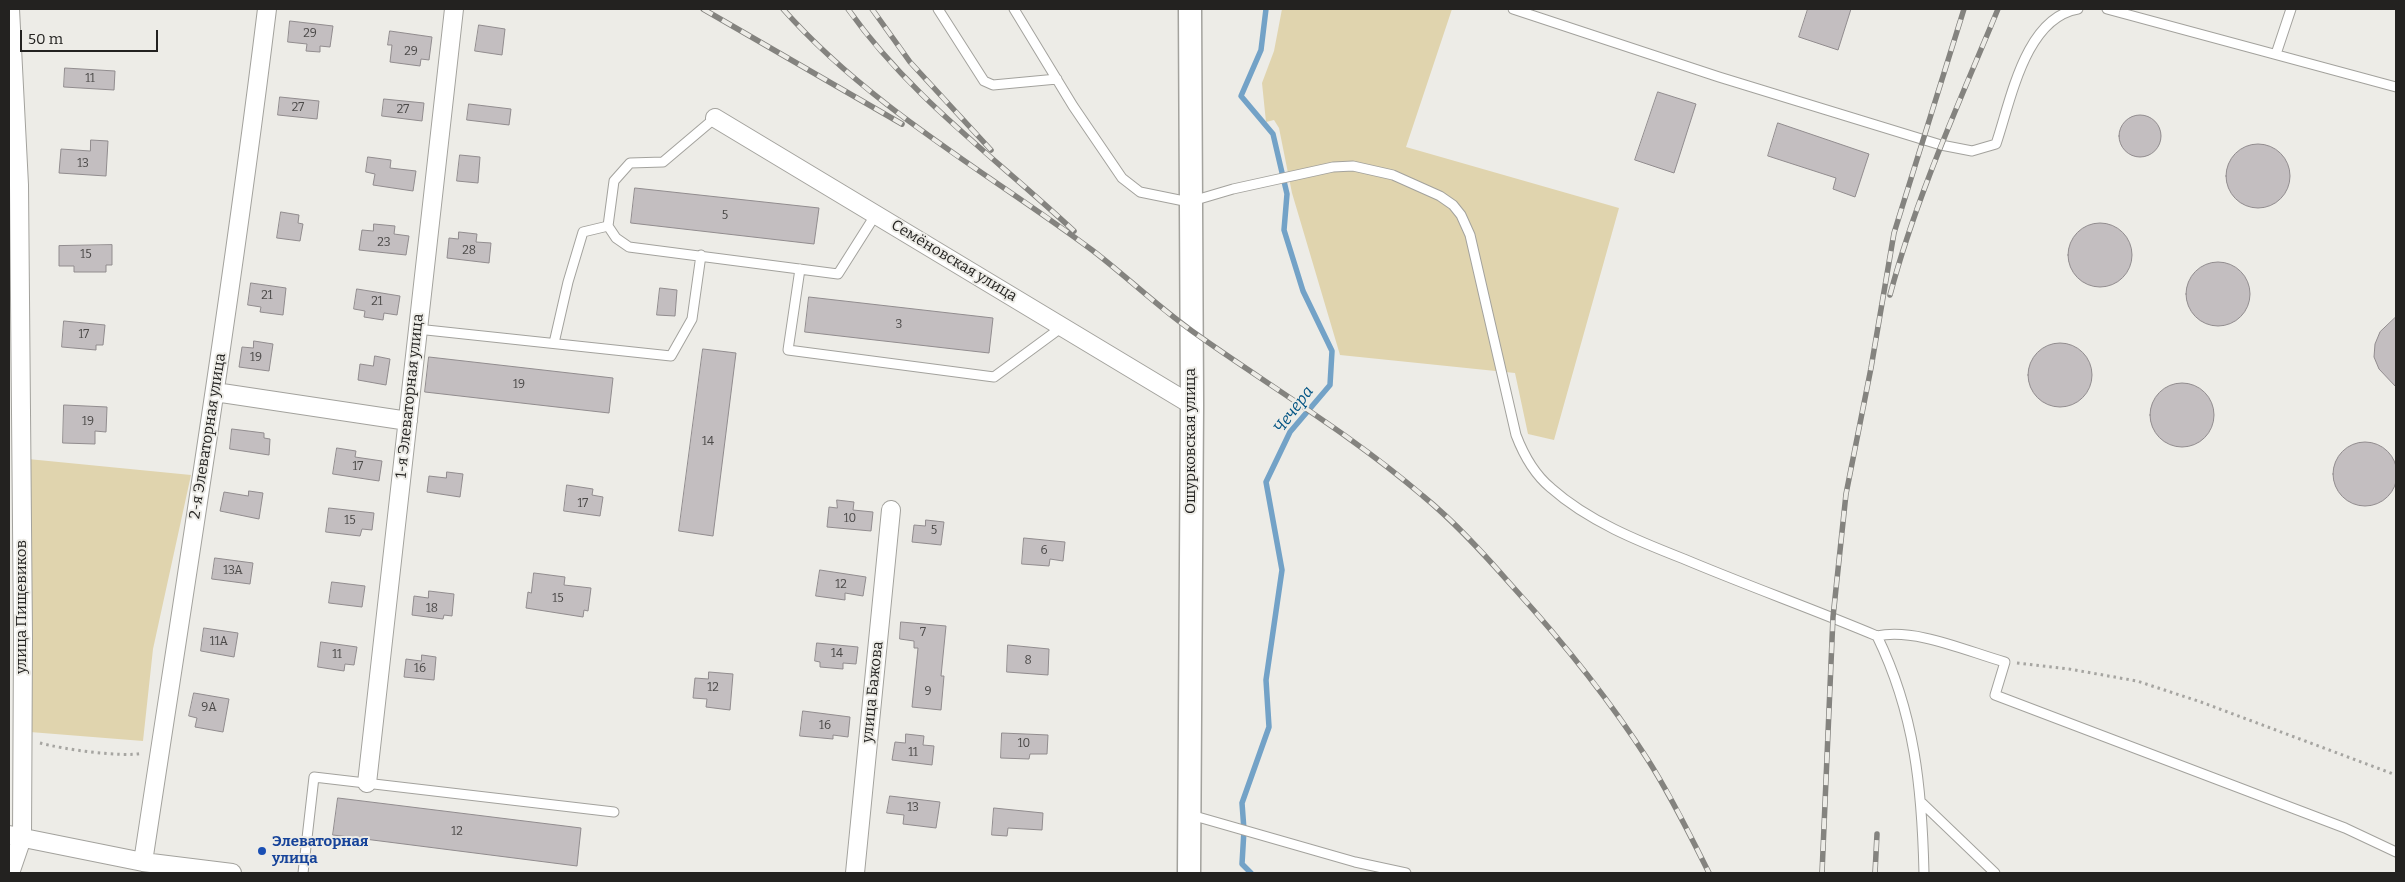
<!DOCTYPE html>
<html>
<head>
<meta charset="utf-8">
<style>
  body { margin:0 }
  #map { position:relative; width:2405px; height:882px; overflow:hidden; background:#edece7; font-family:Bitter,serif }
  canvas { display:block }
  .frame { position:absolute; inset:0; border:10px solid #232220; pointer-events:none }
  .scale { position:absolute; left:20px; top:30px; width:138px; height:22px; box-sizing:border-box; border:2px solid #232220; border-top:0; padding-left:6px; font-size:15px; line-height:18px; white-space:nowrap; color:#232220; -webkit-text-stroke:4px #edece7; paint-order:stroke }
</style>
</head>
<body>
<div id="map">
<canvas width="2405" height="882"></canvas>
<div class="frame"></div>
<div class="scale">50 m</div>
</div>
<script>
const c = document.querySelector('canvas').getContext('2d');
c.lineJoin = 'round';
function fill(path, color) { c.fillStyle = color; c.fill(path, 'evenodd'); }
function stroke(path, color, width, dash) { c.strokeStyle = color; c.lineWidth = width; c.lineCap = dash ? 'butt' : 'round'; c.setLineDash(dash || []); c.stroke(path); }
function drawText(font, color, halo, rows, align = 'center') {
  c.font = font + ' Bitter,serif'; c.lineWidth = 4; c.setLineDash([]); c.textBaseline = 'middle'; c.strokeStyle = halo; c.fillStyle = color; for (const [text, x, y, turn = 0] of rows) {
    c.save(); c.translate(x, y); c.rotate((+turn || 0) * Math.PI / 180); c.textAlign = isNaN(turn) ? turn : align; if (halo) c.strokeText(text, 0, 0); c.fillText(text, 0, 0); c.restore();
  }
}
fill(new Path2D(`
  M 1282,9 L 1452,9 L 1406,147 L 1619,208 L 1554,440 L 1528,434 L 1515,373 L 1340,355 L 1292,193 L 1279,128 L 1274,120 L 1266,122 L 1262,83 L 1274,51 Z
  M 28,459 L 191,475 L 153,649 L 143,741 L 30,732 Z`), '#e0d4ae');
stroke(new Path2D(`
  M 1251,873 L 1242,864 L 1244,830 L 1242,803 L 1269,727 L 1266,680 L 1282,570 L 1266,482 L 1290,432 L 1330,385 L 1332,351 L 1303,291 L 1284,230 L 1287,194 L 1273,134 L 1241,96 L 1261,50 L 1266,9`), '#73a2c7', 5.5);
const building = new Path2D(`
  M 1808,9 L 1851,9 L 1838,50 L 1799,37 Z
  M 290,21 L 333,26 L 330,47 L 320,46 L 320,52 L 306,51 L 307,44 L 288,42 Z
  M 479,25 L 505,29 L 502,55 L 475,51 Z
  M 390,31 L 432,37 L 429,60 L 421,59 L 420,66 L 390,62 L 392,45 L 388,45 Z
  M 65,68 L 115,71 L 114,90 L 64,87 Z
  M 1658,92 L 1696,104 L 1674,173 L 1635,160 Z
  M 280,97 L 319,101 L 317,119 L 278,115 Z
  M 384,99 L 424,103 L 422,121 L 382,116 Z
  M 469,104 L 511,109 L 509,125 L 467,120 Z
  M2119 136a21 21 0 1 1 42 0a21 21 0 1 1-42 0Z
  M 1778,123 L 1869,154 L 1855,197 L 1833,189 L 1836,178 L 1768,156 Z
  M 91,140 L 108,141 L 106,176 L 59,173 L 61,149 L 90,151 Z
  M2226 176a32 32 0 1 1 64 0a32 32 0 1 1-64 0Z
  M 460,155 L 480,157 L 478,183 L 457,181 Z
  M 368,157 L 391,160 L 390,168 L 416,171 L 413,191 L 373,185 L 375,174 L 366,172 Z
  M 635,188 L 819,208 L 814,244 L 631,223 Z
  M 281,212 L 299,215 L 298,223 L 303,224 L 300,241 L 277,238 Z
  M2068 255a32 32 0 1 1 64 0a32 32 0 1 1-64 0Z
  M 374,224 L 395,226 L 394,234 L 409,236 L 406,255 L 359,250 L 362,230 L 373,231 Z
  M 459,232 L 477,234 L 476,242 L 491,243 L 489,263 L 447,258 L 449,238 L 458,239 Z
  M 112,245 L 112,265 L 106,265 L 106,272 L 74,272 L 74,266 L 59,266 L 59,246 Z
  M2186 294a32 32 0 1 1 64 0a32 32 0 1 1-64 0Z
  M 251,283 L 286,288 L 283,315 L 260,312 L 261,307 L 248,305 Z
  M 660,288 L 677,290 L 675,316 L 657,315 Z
  M 357,289 L 400,296 L 397,315 L 384,313 L 383,320 L 364,317 L 365,311 L 354,309 Z
  M 809,297 L 993,318 L 989,353 L 805,332 Z
  M 2396,317 L 2396,387 L 2379,369 L 2374,357 L 2375,344 L 2380,332 Z
  M 64,321 L 105,325 L 103,345 L 96,345 L 96,350 L 62,347 Z
  M 254,341 L 273,344 L 269,371 L 239,367 L 242,347 L 253,348 Z
  M2028 375a32 32 0 1 1 64 0a32 32 0 1 1-64 0Z
  M 703,349 L 736,353 L 713,536 L 679,531 Z
  M 375,356 L 390,359 L 386,385 L 358,380 L 360,364 L 373,366 Z
  M 429,357 L 613,378 L 609,413 L 425,392 Z
  M2150 415a32 32 0 1 1 64 0a32 32 0 1 1-64 0Z
  M 64,405 L 107,407 L 106,432 L 95,431 L 95,444 L 63,443 Z
  M 232,429 L 264,433 L 264,438 L 270,439 L 269,455 L 230,449 Z
  M2333 474a32 32 0 1 1 64 0a32 32 0 1 1-64 0Z
  M 337,448 L 356,451 L 355,457 L 382,461 L 379,481 L 333,474 Z
  M 447,472 L 463,474 L 460,497 L 427,492 L 429,476 L 446,478 Z
  M 567,485 L 593,489 L 592,495 L 603,497 L 600,516 L 564,511 Z
  M 249,491 L 263,493 L 259,519 L 220,511 L 224,492 L 248,496 Z
  M 837,500 L 854,502 L 853,510 L 873,512 L 871,531 L 827,527 L 829,507 L 837,508 Z
  M 329,508 L 374,513 L 372,530 L 362,529 L 360,536 L 326,532 Z
  M 926,520 L 944,522 L 941,545 L 912,542 L 914,525 L 925,526 Z
  M 1024,538 L 1065,542 L 1063,561 L 1050,559 L 1049,566 L 1022,564 Z
  M 215,558 L 253,563 L 250,584 L 212,579 Z
  M 820,570 L 866,577 L 863,596 L 845,593 L 845,600 L 816,596 Z
  M 534,573 L 565,577 L 564,585 L 591,588 L 588,611 L 584,610 L 583,617 L 526,608 L 528,592 L 531,593 Z
  M 332,582 L 365,586 L 362,607 L 329,603 Z
  M 429,591 L 454,594 L 452,616 L 444,615 L 443,619 L 412,615 L 414,596 L 428,598 Z
  M 901,622 L 946,626 L 941,676 L 944,676 L 941,710 L 912,707 L 918,648 L 914,648 L 914,641 L 900,639 Z
  M 204,628 L 238,633 L 234,657 L 201,651 Z
  M 321,642 L 357,647 L 354,665 L 345,664 L 344,671 L 318,667 Z
  M 817,643 L 858,647 L 856,664 L 843,663 L 843,669 L 820,667 L 820,662 L 815,661 Z
  M 1008,645 L 1049,649 L 1048,675 L 1007,672 Z
  M 422,655 L 436,657 L 434,680 L 404,677 L 406,659 L 421,661 Z
  M 709,672 L 733,674 L 730,710 L 706,707 L 707,699 L 693,698 L 695,678 L 708,679 Z
  M 194,693 L 229,699 L 223,732 L 195,727 L 197,718 L 189,716 Z
  M 803,711 L 850,717 L 848,737 L 833,735 L 833,739 L 800,736 Z
  M 1002,733 L 1048,735 L 1047,754 L 1030,754 L 1029,759 L 1001,758 Z
  M 906,734 L 924,736 L 923,745 L 934,746 L 932,765 L 892,760 L 895,742 L 905,743 Z
  M 890,796 L 940,802 L 936,828 L 903,824 L 904,815 L 887,813 Z
  M 338,798 L 581,828 L 577,866 L 333,835 Z
  M 994,808 L 1043,813 L 1042,830 L 1008,828 L 1007,836 L 992,835 Z`);
fill(building, '#c3bec0');
stroke(building, '#918c8e', 1);
const service = new Path2D(`
  M 938,9 L 984,81 L 993,85 L 1057,79
  M 1014,9 L 1073,106 L 1122,178 L 1140,192 L 1189,202 L 1233,189 L 1333,167 L 1353,166 L 1393,175 L 1440,196 L 1453,205 L 1461,215 L 1470,235 L 1516,435 C 1524,456 1534,474 1551,488 C 1588,521 1638,541 1684,559 C 1748,586 1813,609 1877,636 C 1916,628 1966,651 2005,662 L 1995,695 L 2345,828 L 2396,852
  M 1513,9 L 1719,77 L 1941,145 L 1972,151 L 1996,144 C 2011,100 2025,18 2078,9
  M 2107,9 L 2396,87
  M 2276,54 L 2291,9
  M 715,118 L 663,162 L 630,163 L 614,181 L 608,226 L 616,238 L 629,247 L 838,274 L 876,214
  M 800,269 L 788,350 L 994,377 L 1062,327
  M 417,329 L 671,356 L 692,319 L 701,255
  M 554,343 L 568,282 L 583,232 L 608,226
  M 1877,636 C 1915,714 1922,789 1924,873
  M 1922,803 L 1995,873
  M 1191,815 L 1355,862 L 1406,873
  M 303,873 L 314,777 L 614,812`);
const minor = new Path2D(`
  M 10,9 L 19,185 L 23,638 L 22,838 L 10,873
  M 715,118 L 1192,405
  M 215,392 L 408,421
  M 367,783 L 454,9
  M 9,835 L 143,862 L 232,873
  M 143,862 C 186,578 232,294 267,9
  M 855,873 L 891,510`);
const tertiary = new Path2D(`
  M 1189,873 L 1192,405 L 1190,9`);
stroke(service, '#a3a29d', 11);
stroke(minor, '#a3a29d', 20);
stroke(tertiary, '#a3a29d', 25);
stroke(new Path2D(`
  M 2017,663 L 2069,669 L 2137,681 L 2201,702 L 2396,775
  M 40,743 C 62,749 123,758 143,753`), '#a6a5a1', 3, [2.5, 4]);
stroke(service, '#fff', 9);
stroke(minor, '#fff', 18);
stroke(tertiary, '#fff', 22);
const rail = new Path2D(`
  M 703,9 L 902,124
  M 783,9 C 871,108 987,172 1092,250 C 1126,276 1157,306 1192,331 C 1269,386 1351,434 1423,496 C 1456,523 1485,555 1513,587 C 1562,641 1609,699 1648,760 C 1671,796 1690,835 1709,873
  M 848,9 C 911,98 995,157 1074,231
  M 872,9 L 910,62 L 991,150
  M 1890,295 C 1916,197 1959,103 1998,9
  M 1822,873 L 1833,617 L 1846,494 L 1871,368 L 1894,233 L 1964,9
  M 1875,873 L 1877,834`);
stroke(rail, '#84837f', 5.5);
stroke(rail, '#edece7', 4, [11]);
for (const [x, y, r, color] of [
  [262,851,5,"#1a4fb4"]
]) { const dot = new Path2D(); dot.arc(x, y, r, 0, 2 * Math.PI); c.fillStyle = color; c.fill(dot); stroke(dot, '#edece7', 2); }
drawText('12px', '#4b4948', null, [
  ["29",310,34],
  ["29",411,52],
  ["11",90,79],
  ["27",298,108],
  ["27",403,110],
  ["13",83,164],
  ["5",725,216],
  ["23",384,243],
  ["28",469,251],
  ["15",86,255],
  ["21",267,296],
  ["21",377,302],
  ["3",899,325],
  ["17",84,335],
  ["19",256,358],
  ["19",519,385],
  ["19",88,422],
  ["14",708,442],
  ["17",358,467],
  ["17",583,504],
  ["10",850,519],
  ["15",350,521],
  ["5",934,531],
  ["6",1044,551],
  ["13А",233,571],
  ["12",841,585],
  ["15",558,599],
  ["18",432,609],
  ["7",923,633],
  ["11А",219,642],
  ["14",837,654],
  ["11",337,655],
  ["8",1028,661],
  ["16",420,669],
  ["12",713,688],
  ["9",928,692],
  ["9А",209,708],
  ["16",825,726],
  ["10",1024,744],
  ["11",913,753],
  ["13",913,808],
  ["12",457,832]
]);
drawText('15px', '#232220', '#edece7', [
  ["Семёновская улица",954,261,31],
  ["1-я Элеваторная улица",410,396,-84],
  ["2-я Элеваторная улица",208,436,-81],
  ["Ошурковская улица",1191,441,-90],
  ["улица Пищевиков",22,607,-90],
  ["улица Бажова",873,692,-84]
]);
drawText('bold 15px', '#164399', '#edece7', [
  ["Элеваторная",272,842],
  ["улица",272,859]
], 'left');
drawText('italic 16px', '#005383', '#edece7', [
  ["Чечера",1294,410,-53]
]);
</script>
</body>
</html>
